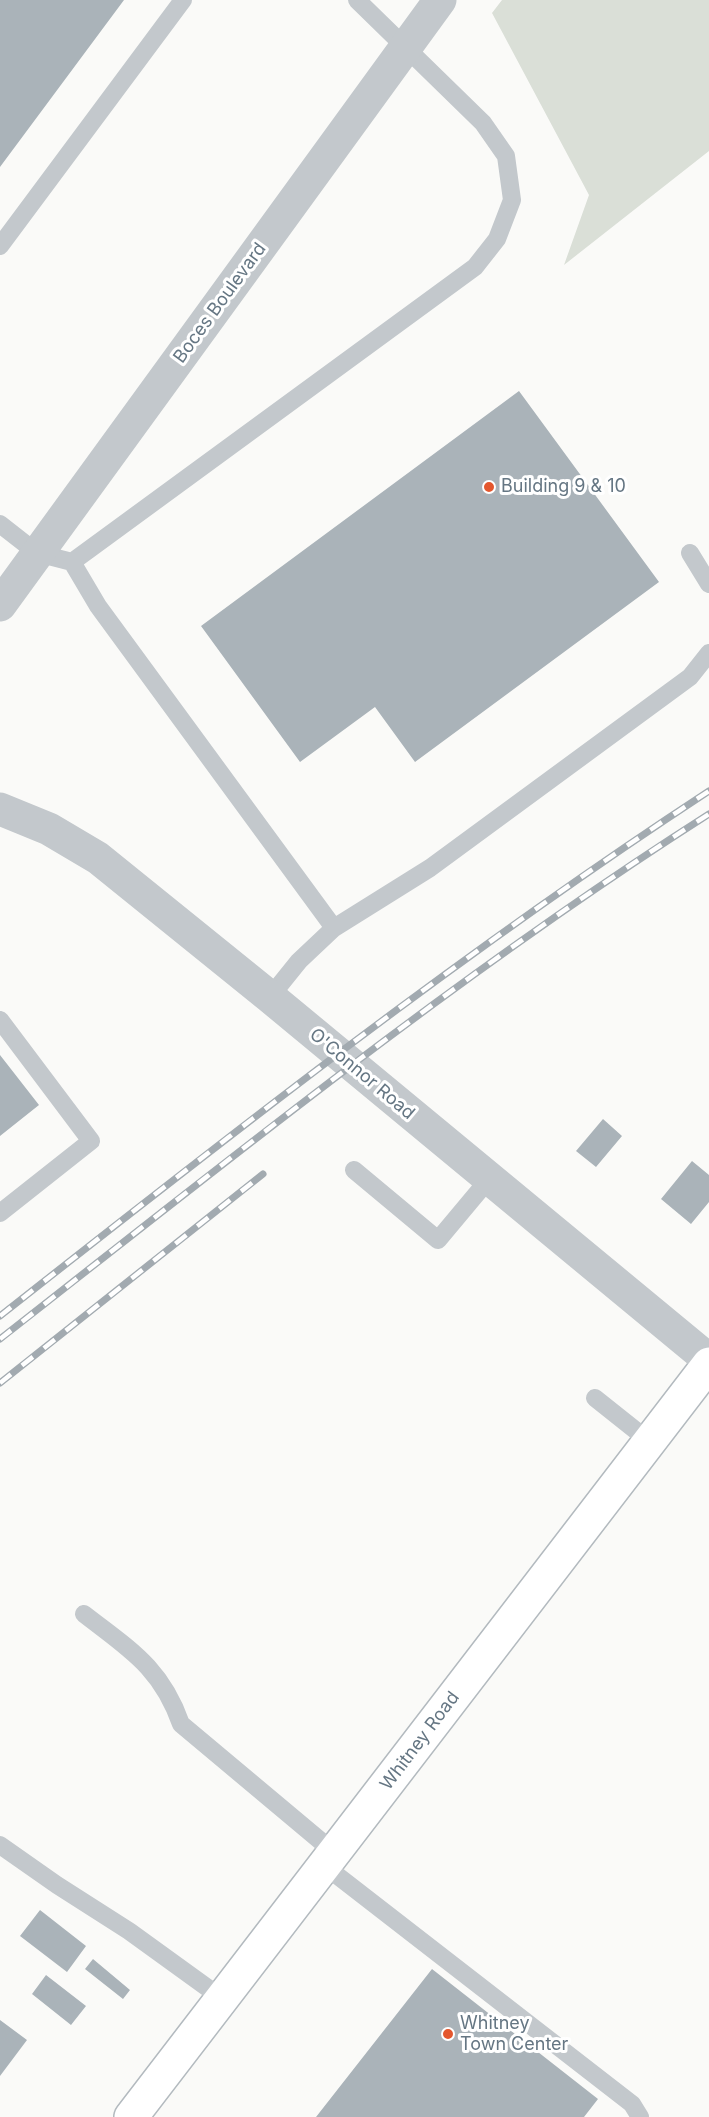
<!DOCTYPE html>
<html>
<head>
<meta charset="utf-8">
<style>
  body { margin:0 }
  canvas { display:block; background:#fafaf8 }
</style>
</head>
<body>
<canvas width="709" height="2117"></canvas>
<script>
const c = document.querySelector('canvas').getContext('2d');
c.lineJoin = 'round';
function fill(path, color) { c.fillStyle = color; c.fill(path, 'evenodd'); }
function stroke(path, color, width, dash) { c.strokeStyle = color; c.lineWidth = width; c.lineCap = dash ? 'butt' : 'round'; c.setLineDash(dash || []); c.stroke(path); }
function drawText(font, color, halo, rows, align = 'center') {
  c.font = font + ' Inter,sans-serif'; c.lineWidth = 6; c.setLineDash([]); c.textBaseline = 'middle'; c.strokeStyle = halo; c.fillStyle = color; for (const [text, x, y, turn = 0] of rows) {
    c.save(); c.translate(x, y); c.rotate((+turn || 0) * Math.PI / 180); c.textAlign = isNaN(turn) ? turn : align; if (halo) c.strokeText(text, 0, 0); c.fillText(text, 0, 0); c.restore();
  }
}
fill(new Path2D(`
  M 502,0 L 709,0 L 709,151 L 564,265 L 589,195 L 492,13 Z`), '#dadfd7');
fill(new Path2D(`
  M 0,0 L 124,0 L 0,167 Z
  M 519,391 L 659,582 L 415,762 L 375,707 L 300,762 L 201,626 Z
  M 0,1055 L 39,1105 L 0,1136 Z
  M 603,1119 L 622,1136 L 596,1167 L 576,1151 Z
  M 692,1161 L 709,1175 L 709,1202 L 691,1224 L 661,1199 Z
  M 40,1910 L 86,1946 L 67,1972 L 20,1936 Z
  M 93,1959 L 130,1990 L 123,1999 L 85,1969 Z
  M 432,1969 L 598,2099 L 584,2117 L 316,2117 Z
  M 46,1975 L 86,2006 L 71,2025 L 32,1994 Z
  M 0,2020 L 27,2040 L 0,2076 Z`), '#aab3b9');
const secondary = new Path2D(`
  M 131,2117 L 709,1364`);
stroke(secondary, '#b3babf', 36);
stroke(new Path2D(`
  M 0,246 L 183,0
  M 0,524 L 37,553 L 72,562 L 475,267 L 497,239 L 512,200 L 506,156 L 483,123 L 357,0
  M 690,553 L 709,584
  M 72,562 L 98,606 L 334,928 L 430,868 L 690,677 L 709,653
  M 270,997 L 299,961 L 334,928
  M 0,1020 L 91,1141 L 0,1213
  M 354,1170 L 438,1240 L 489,1179
  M 595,1398 L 649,1441
  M 84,1614 C 129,1649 161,1667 181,1724 L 335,1853
  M 0,1845 L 57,1885 L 129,1931 L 223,1999
  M 325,1866 L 632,2104 L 640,2117`), '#c3c8cc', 18);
stroke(new Path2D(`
  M 0,605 L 440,0`), '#c3c8cc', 33);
stroke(new Path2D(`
  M 0,809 L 49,829 L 98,858 L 270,997 L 709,1360`), '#c3c8cc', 33);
stroke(secondary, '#fff', 33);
const rail = new Path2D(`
  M 0,1316 C 231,1134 463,952 709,791
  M 0,1339 C 231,1158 461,972 709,814
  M 0,1383 L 263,1174`);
stroke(rail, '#a2aab0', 7);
stroke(rail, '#fff', 4.5, [14]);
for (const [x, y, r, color] of [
  [489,487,6,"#e4572e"],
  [448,2034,6,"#e4572e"]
]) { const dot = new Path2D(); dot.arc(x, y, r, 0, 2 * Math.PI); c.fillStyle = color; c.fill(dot); stroke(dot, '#fff', 2); }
drawText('18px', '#657683', '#fff', [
  ["Boces Boulevard",220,303,-54],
  ["O'Connor Road",362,1074,40],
  ["Whitney Road",420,1741,-53]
]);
drawText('18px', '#657683', '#fff', [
  ["Building 9 & 10",501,487],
  ["Whitney",460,2024],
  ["Town Center",460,2045]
], 'left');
</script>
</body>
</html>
